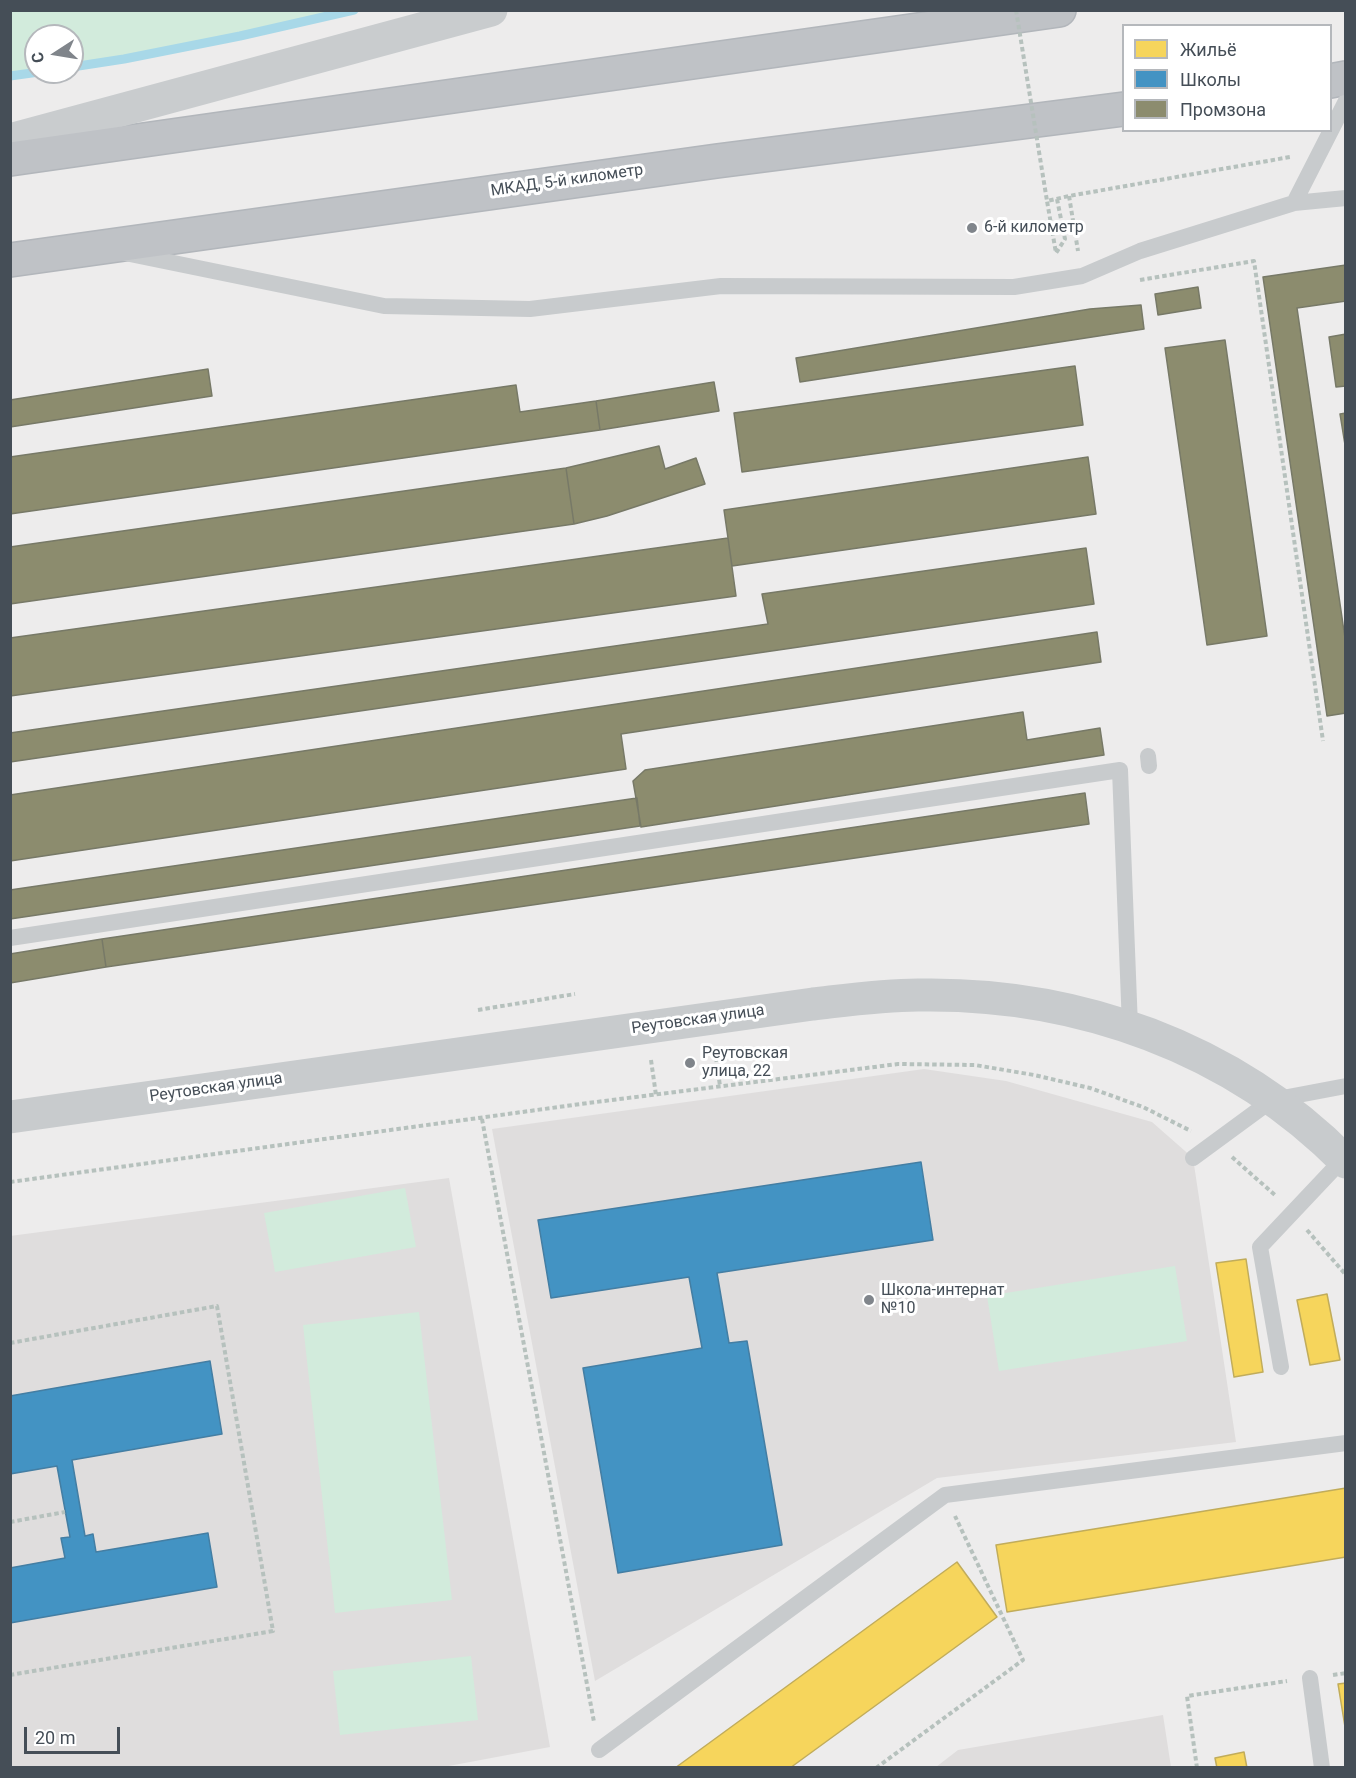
<!DOCTYPE html>
<html>
<head>
<meta charset="utf-8">
<style>
  body { margin:0 }
  #map { position:relative; width:1356px; height:1778px; overflow:hidden; background:#edecec; font-family:Roboto,sans-serif }
  canvas { display:block }
  .frame { position:absolute; inset:0; border:12px solid #454e57; pointer-events:none }
  .legend { position:absolute; left:1122px; top:24px; width:210px; height:108px; box-sizing:border-box; background:#fff; border:2px solid #b5b8bc; margin:0; padding:8px 10px; list-style:none; font-size:18px; color:#454e57 }
  .legend li { display:flex; align-items:center; gap:12px; height:30px }
  .legend b { width:30px; border:2px solid #b5b8bc }
  .north { position:absolute; left:24px; top:24px; width:60px; height:60px; box-sizing:border-box; background:#fff; border:2px solid #b5b8bc; border-radius:50%; rotate:258deg; font-size:16px; font-weight:700; line-height:24px; text-align:center; color:#454e57 }
  .north::after { content:''; display:block; margin:auto; width:21px; height:27px; background:#80858b; clip-path:polygon(50% 0,100% 100%,50% 72%,0 100%) }
  .scale { position:absolute; left:24px; top:1727px; width:96px; height:27px; box-sizing:border-box; border:3px solid #454e57; border-top:0; padding-left:8px; font-size:18px; line-height:21px; white-space:nowrap; color:#454e57; -webkit-text-stroke:4px #fff; paint-order:stroke }
</style>
</head>
<body>
<div id="map">
<canvas width="1356" height="1778"></canvas>
<div class="frame"></div>
<ul class="legend">
<li><b style="height:16px;background:#f6d55c"></b>Жильё</li>
<li><b style="height:16px;background:#4393c3"></b>Школы</li>
<li><b style="height:16px;background:#8c8c6e"></b>Промзона</li>
</ul>
<div class="north">С</div>
<div class="scale">20 m</div>
</div>
<script>
const c = document.querySelector('canvas').getContext('2d');
c.lineJoin = 'round';
function fill(path, color) { c.fillStyle = color; c.fill(path, 'evenodd'); }
function stroke(path, color, width, dash) { c.strokeStyle = color; c.lineWidth = width; c.lineCap = dash ? 'butt' : 'round'; c.setLineDash(dash || []); c.stroke(path); }
function drawText(font, color, halo, rows, align = 'center') {
  c.font = font + ' Roboto,sans-serif'; c.lineWidth = 6; c.setLineDash([]); c.textBaseline = 'middle'; c.strokeStyle = halo; c.fillStyle = color; for (const [text, x, y, turn = 0] of rows) {
    c.save(); c.translate(x, y); c.rotate((+turn || 0) * Math.PI / 180); c.textAlign = isNaN(turn) ? turn : align; if (halo) c.strokeText(text, 0, 0); c.fillText(text, 0, 0); c.restore();
  }
}
fill(new Path2D(`
  M 924,1069 L 1006,1081 L 1152,1122 L 1193,1158 L 1236,1442 L 937,1478 L 595,1681 L 492,1129 Z
  M 449,1178 L 550,1747 L 438,1768 L 11,1767 L 10,1236 Z
  M 1163,1715 L 1171,1767 L 936,1767 L 958,1750 Z`), '#dfdddd');
fill(new Path2D(`
  M 11,10 L 354,10 L 354,11 L 240,36 L 124,59 L 72,67 L 72,36 L 36,36 L 36,72 L 39,72 L 11,76 Z
  M 405,1188 L 416,1247 L 275,1272 L 264,1213 Z
  M 1175,1266 L 1187,1341 L 999,1371 L 987,1296 Z
  M 419,1312 L 452,1600 L 335,1613 L 303,1325 Z
  M 471,1656 L 478,1720 L 340,1735 L 333,1671 Z`), '#d2ebdc');
const homes = new Path2D(`
  M 1246,1259 L 1263,1372 L 1234,1377 L 1216,1263 Z
  M 1327,1294 L 1340,1360 L 1310,1365 L 1297,1300 Z
  M 1346,1488 L 1346,1557 L 1007,1612 L 996,1545 Z
  M 957,1562 L 997,1617 L 790,1768 L 675,1768 Z
  M 1346,1683 L 1346,1733 L 1338,1684 Z
  M 1244,1752 L 1247,1768 L 1217,1768 L 1215,1758 Z`);
fill(homes, '#f6d55c');
stroke(homes, '#c1ac5a', 1.5);
const schools = new Path2D(`
  M 921,1162 L 933,1240 L 717,1273 L 729,1343 L 747,1341 L 782,1545 L 618,1573 L 583,1368 L 702,1348 L 689,1277 L 551,1298 L 538,1220 Z
  M 210,1361 L 222,1434 L 72,1460 L 85,1536 L 93,1534 L 96,1552 L 208,1533 L 217,1587 L 10,1623 L 10,1568 L 65,1558 L 61,1538 L 70,1537 L 57,1466 L 10,1474 L 10,1396 Z`);
fill(schools, '#4393c3');
stroke(schools, '#447ea3', 1.5);
const industry = new Path2D(`
  M 1346,265 L 1346,301 L 1297,308 L 1346,645 L 1346,713 L 1327,716 L 1263,277 Z
  M 1198,287 L 1201,308 L 1158,315 L 1155,294 Z
  M 1141,305 L 1144,329 L 800,382 L 796,358 L 1090,309 Z
  M 1346,334 L 1346,386 L 1336,387 L 1329,337 Z
  M 1225,340 L 1267,636 L 1207,645 L 1165,348 Z
  M 1075,366 L 1083,425 L 742,472 L 734,413 Z
  M 208,369 L 212,396 L 10,427 L 10,400 Z
  M 714,382 L 719,411 L 600,430 L 596,401 Z
  M 516,385 L 520,412 L 596,401 L 600,430 L 10,514 L 10,457 Z
  M 1346,413 L 1346,451 L 1340,414 Z
  M 659,446 L 665,469 L 696,458 L 705,484 L 607,516 L 574,524 L 566,468 Z
  M 1088,457 L 1096,514 L 732,566 L 724,510 Z
  M 566,468 L 574,524 L 10,604 L 10,547 Z
  M 728,538 L 736,596 L 10,696 L 10,638 Z
  M 1086,548 L 1094,604 L 10,762 L 10,733 L 768,624 L 762,594 Z
  M 1097,632 L 1101,662 L 621,734 L 626,769 L 10,861 L 10,795 Z
  M 1023,712 L 1027,740 L 1100,728 L 1104,755 L 641,827 L 633,781 L 645,770 Z
  M 1085,793 L 1089,824 L 106,967 L 102,939 Z
  M 637,798 L 640,826 L 10,919 L 10,890 Z
  M 102,939 L 106,967 L 10,983 L 10,954 Z`);
fill(industry, '#8c8c6e');
stroke(industry, '#777967', 1.5);
stroke(new Path2D(`
  M 72,67 L 124,59 L 240,36 L 354,10
  M 10,76 L 39,72`), '#a8d8e8', 9);
const trunk = new Path2D(`
  M 1330,81 L 1346,78
  M 10,159 L 1059,10
  M 10,260 L 717,161 L 1124,109`);
stroke(trunk, '#b2b6bb', 36);
stroke(new Path2D(`
  M 1069,196 L 1078,251
  M 1057,199 L 1065,239 L 1056,253 L 1047,201 L 1069,196 L 1290,157
  M 1140,280 L 1254,261 L 1323,741
  M 478,1010 L 575,994
  M 715,1050 L 720,1086
  M 651,1060 L 656,1095
  M 482,1119 L 594,1722
  M 1232,1157 L 1276,1196
  M 10,1182 L 588,1103 L 898,1064 L 975,1065 L 1034,1075 L 1090,1088 L 1143,1107 L 1191,1131
  M 1307,1230 L 1346,1275
  M 10,1343 L 217,1306 L 273,1631 L 10,1675
  M 10,1522 L 65,1512
  M 1333,1675 L 1346,1673
  M 876,1768 L 1023,1660 L 955,1516
  M 1197,1768 L 1187,1696 L 1287,1681`), '#b6c1bd', 4, [4.5, 3]);
stroke(new Path2D(`
  M 1294,203 L 1346,101
  M 125,253 L 384,306 L 530,309 L 721,286 L 1014,287 L 1082,276 L 1140,251 L 1294,203 L 1346,198
  M 1148,756 L 1149,766
  M 10,938 L 1120,770 L 1130,1027
  M 1193,1158 L 1272,1100 L 1346,1086
  M 1281,1367 L 1260,1247 L 1343,1159
  M 1310,1678 L 1322,1768
  M 599,1750 L 945,1495 L 1346,1443`), '#c8cbcd', 16);
stroke(new Path2D(`
  M 10,1117 L 813,1004 C 848,1000 883,995 918,995 C 1077,992 1233,1047 1346,1162`), '#c8cbcd', 33);
stroke(new Path2D(`
  M 10,140 L 491,10`), '#c9ccce', 33);
stroke(trunk, '#bfc2c6', 33);
stroke(new Path2D(`
  M 1016,10 L 1047,201`), '#b6c1bd', 4, [4.5, 3]);
for (const [x, y, r, color] of [
  [972,228,6,"#80858b"],
  [690,1063,6,"#80858b"],
  [869,1300,6,"#80858b"]
]) { const dot = new Path2D(); dot.arc(x, y, r, 0, 2 * Math.PI); c.fillStyle = color; c.fill(dot); stroke(dot, '#fff', 2); }
drawText('16px', '#454e57', '#fff', [
  ["МКАД, 5-й километр",567,181,-8],
  ["Реутовская улица",698,1020,-8],
  ["Реутовская улица",216,1088,-8]
]);
drawText('16px', '#454e57', '#fff', [
  ["6-й километр",984,228],
  ["Реутовская",702,1054],
  ["улица, 22",702,1072],
  ["Школа-интернат",881,1291],
  ["№10",881,1309]
], 'left');
</script>
</body>
</html>
